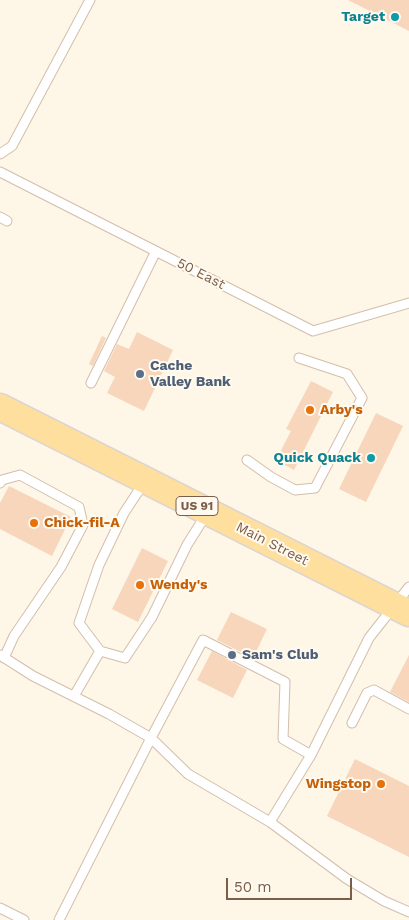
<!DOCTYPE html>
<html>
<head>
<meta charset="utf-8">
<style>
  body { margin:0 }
  #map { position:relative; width:409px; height:920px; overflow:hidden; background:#fef6e7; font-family:"Work Sans",sans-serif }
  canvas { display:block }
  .scale { position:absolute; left:226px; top:878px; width:126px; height:22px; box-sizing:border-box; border:2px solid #7c5d48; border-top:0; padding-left:6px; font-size:15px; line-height:18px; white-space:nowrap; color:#7c5d48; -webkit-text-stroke:4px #fffaf0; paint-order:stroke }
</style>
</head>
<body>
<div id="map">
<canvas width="409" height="920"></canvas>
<div class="scale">50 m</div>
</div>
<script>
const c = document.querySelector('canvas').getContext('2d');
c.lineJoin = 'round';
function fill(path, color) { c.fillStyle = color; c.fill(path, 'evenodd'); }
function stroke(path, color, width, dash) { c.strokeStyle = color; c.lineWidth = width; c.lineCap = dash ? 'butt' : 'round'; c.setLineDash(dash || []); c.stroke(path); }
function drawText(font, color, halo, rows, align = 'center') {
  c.font = font + ' "Work Sans",sans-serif'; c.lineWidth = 4; c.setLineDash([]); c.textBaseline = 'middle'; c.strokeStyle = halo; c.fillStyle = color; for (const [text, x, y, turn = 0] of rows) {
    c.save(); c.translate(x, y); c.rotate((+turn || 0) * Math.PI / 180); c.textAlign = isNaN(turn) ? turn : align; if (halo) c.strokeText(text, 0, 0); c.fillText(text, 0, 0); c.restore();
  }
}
fill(new Path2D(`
  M 348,0 L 409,0 L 409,31 Z
  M 137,332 L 173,350 L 144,411 L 107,393 L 115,377 L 104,371 L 117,344 L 129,349 Z
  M 102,336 L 106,338 L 93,366 L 89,364 Z
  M 311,381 L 333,392 L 294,470 L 276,460 L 291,431 L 286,429 Z
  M 376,413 L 403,426 L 366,502 L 339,489 Z
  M 9,486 L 71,517 L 52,556 L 0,529 L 0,503 Z
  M 142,548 L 168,561 L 138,622 L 112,609 Z
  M 231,612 L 267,629 L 253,658 L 217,640 Z
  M 212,651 L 247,670 L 233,698 L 197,680 Z
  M 409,655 L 409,702 L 390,692 Z
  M 355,759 L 409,786 L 409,857 L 327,816 Z`), '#f7d6bc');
const service = new Path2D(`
  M 0,154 L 12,146 L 90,0
  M 0,172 L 313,331 L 409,303
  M 0,217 L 7,221
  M 91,383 L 156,251
  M 247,460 L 271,477 L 295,490 L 315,488 L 362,398 L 347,374 L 299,358
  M 145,481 L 124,513 L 99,565 L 79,623 L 100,651 L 125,658 L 152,617 L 187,545 L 207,513
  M 0,483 L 2,480 L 20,475 L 79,507 L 83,525 L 61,567 L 14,636 L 4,658
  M 0,655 L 33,676 L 109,714 L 151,738 L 188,774 L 270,822 L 347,879 L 384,901 L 409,912
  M 74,696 L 100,651
  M 352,723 L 367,693 L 374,690 L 409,709
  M 270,822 L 311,755 L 369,638 L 409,587
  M 0,908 L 24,920
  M 59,920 L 151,738 L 203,640 L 285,682 L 283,739 L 311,755`);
const primary = new Path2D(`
  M 0,407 L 409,613`);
stroke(service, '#d3beab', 11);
stroke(primary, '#ddd5cf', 29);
stroke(service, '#fff', 9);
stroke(primary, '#ffdf9e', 26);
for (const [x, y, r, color] of [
  [395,17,5,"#0f9aa8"],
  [140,374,5,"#5c6f8a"],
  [310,410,5,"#e8710a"],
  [371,458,5,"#0f9aa8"],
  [34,523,5,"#e8710a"],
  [140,585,5,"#e8710a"],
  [232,655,5,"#5c6f8a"],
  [381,784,5,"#e8710a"]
]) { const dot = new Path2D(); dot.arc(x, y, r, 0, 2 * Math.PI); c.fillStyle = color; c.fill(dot); stroke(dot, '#fffaf0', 2); }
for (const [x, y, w] of [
  [197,506,42]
]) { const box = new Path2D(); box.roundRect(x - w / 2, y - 9.5, w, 19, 4); c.fillStyle = '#fffaf0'; c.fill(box); stroke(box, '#7c5d48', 1); }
drawText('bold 12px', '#7c5d48', null, [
  ["US 91",197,506]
]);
drawText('bold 14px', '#0d838f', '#fffaf0', [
  ["Target",385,17],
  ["Quick Quack",361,458]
], 'right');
drawText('14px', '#7c5d48', '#fffaf0', [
  ["50 East",201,274,27],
  ["Main Street",272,544,27]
]);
drawText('bold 14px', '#4e5e75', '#fffaf0', [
  ["Cache",150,366],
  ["Valley Bank",150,382],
  ["Sam's Club",242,655]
], 'left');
drawText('bold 14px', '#c56008', '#fffaf0', [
  ["Arby's",320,410],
  ["Chick-fil-A",44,523],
  ["Wendy's",150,585],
  ["Wingstop",371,784,"right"]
], 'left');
</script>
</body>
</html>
